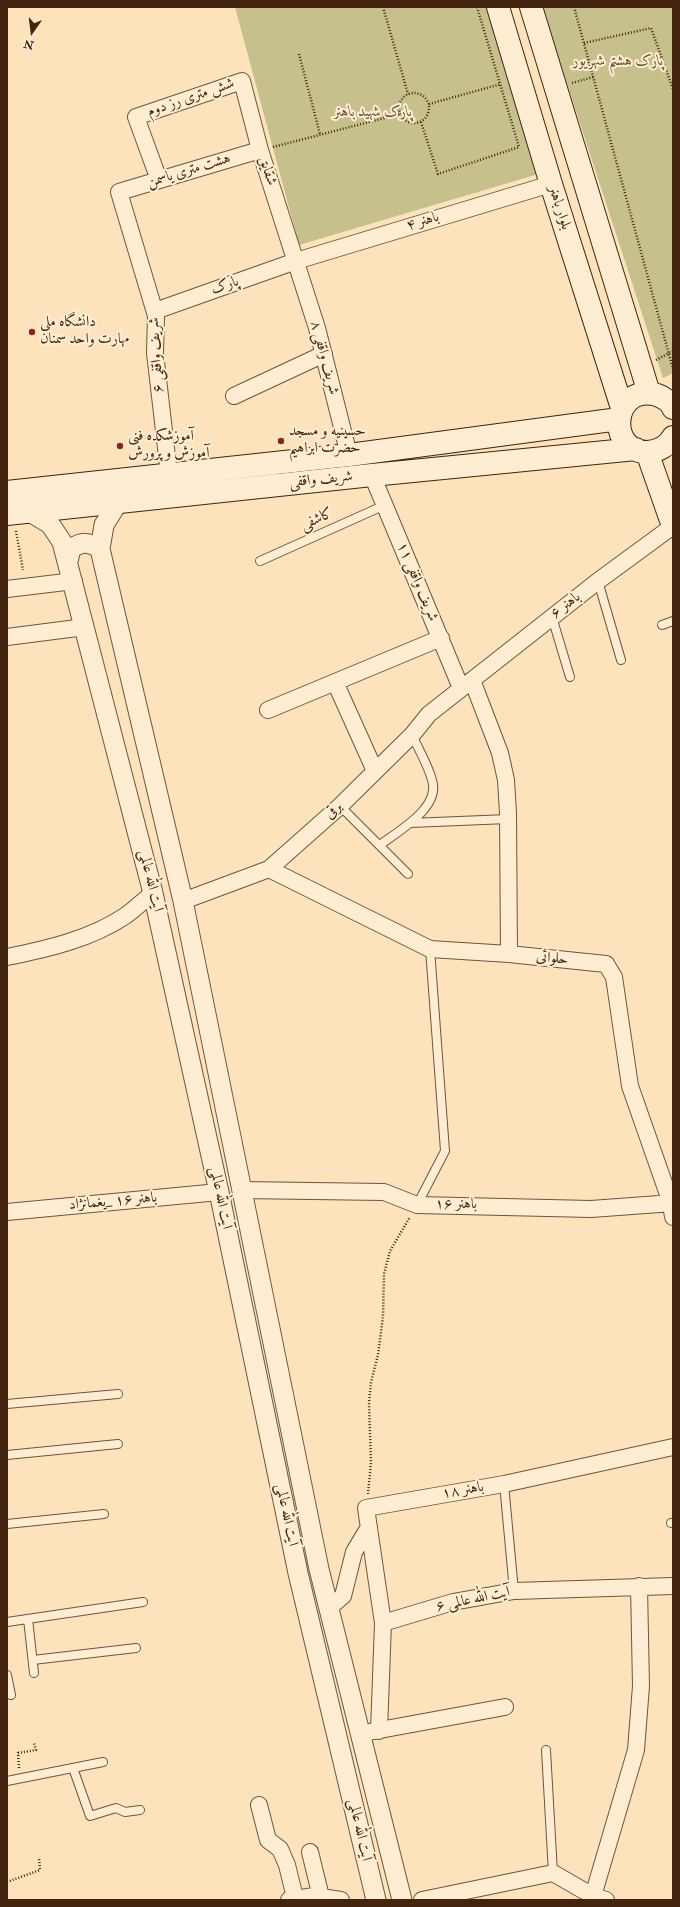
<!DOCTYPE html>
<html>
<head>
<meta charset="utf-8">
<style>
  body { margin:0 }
  #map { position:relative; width:680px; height:1907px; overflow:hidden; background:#fde3bb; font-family:"IM FELL Double Pica",serif }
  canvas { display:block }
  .frame { position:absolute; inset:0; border:8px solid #42240f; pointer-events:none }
  .north { position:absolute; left:12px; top:12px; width:40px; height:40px; -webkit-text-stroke:3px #feedd3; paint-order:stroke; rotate:194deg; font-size:11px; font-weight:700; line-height:16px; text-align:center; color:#42240f }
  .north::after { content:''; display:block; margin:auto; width:14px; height:18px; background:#42240f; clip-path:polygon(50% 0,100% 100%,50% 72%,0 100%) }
</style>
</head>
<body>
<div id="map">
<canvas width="680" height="1907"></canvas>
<div class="frame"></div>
<div class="north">N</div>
</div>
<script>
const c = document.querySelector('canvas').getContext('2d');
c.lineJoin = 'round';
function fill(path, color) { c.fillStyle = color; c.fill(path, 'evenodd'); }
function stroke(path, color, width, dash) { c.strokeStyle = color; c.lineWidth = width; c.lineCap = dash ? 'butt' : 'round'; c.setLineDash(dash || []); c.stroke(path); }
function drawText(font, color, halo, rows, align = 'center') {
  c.font = font + ' "IM FELL Double Pica",Amiri,serif'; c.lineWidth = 4; c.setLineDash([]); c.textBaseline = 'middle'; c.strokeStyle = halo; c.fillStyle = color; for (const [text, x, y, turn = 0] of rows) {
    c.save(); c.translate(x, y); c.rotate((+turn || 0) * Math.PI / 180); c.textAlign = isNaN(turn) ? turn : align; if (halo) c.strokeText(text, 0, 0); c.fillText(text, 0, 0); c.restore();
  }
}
fill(new Path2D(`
  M 235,7 L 489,7 L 542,173 L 299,245 Z
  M 542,7 L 673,7 L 673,373 L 663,378 Z`), '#c6c18c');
const service = new Path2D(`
  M 260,561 L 385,505
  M 598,581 L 621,660
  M 552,617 L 570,677
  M 662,625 L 673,621
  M 340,806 L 408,874
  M 410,823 L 508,819
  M 380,845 C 398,831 441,808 432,780 C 428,765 419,750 412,735
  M 417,1205 L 445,1151 L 430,949
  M 7,1404 L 118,1394
  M 7,1455 L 118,1444
  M 504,1484 L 514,1591
  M 671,1523 L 673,1523
  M 7,1524 L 104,1514
  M 28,1619 L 34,1673
  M 7,1622 L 143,1602
  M 33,1660 L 136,1648
  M 7,1675 L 11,1695
  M 546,1750 L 553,1873
  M 73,1768 L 90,1816 L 116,1808 L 125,1812 L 140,1810
  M 7,1781 L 103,1762`);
const minor = new Path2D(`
  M 159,180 L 136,117 L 242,81 L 260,150 L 317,328 L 349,455
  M 155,311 L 296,261 L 551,184
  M 234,396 L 324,354
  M 169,474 L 155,353 L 156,316 L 119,192 L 260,150
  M 372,475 L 461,688
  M 7,589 L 74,581
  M 7,637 L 85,627
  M 472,680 L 500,753 L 506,780 L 508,813 L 509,954
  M 335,682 L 375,771
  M 268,710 L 441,638
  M 269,869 L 430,949 L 509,954 L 606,964 L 614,977 L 630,1086 L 671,1203 L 673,1217
  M 183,901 L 269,869 L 340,806 L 412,735 L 429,714 L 598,581 L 673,526
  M 7,957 C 47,949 91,939 125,916 C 135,909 144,900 153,893
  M 241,1190 L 384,1192 L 417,1205 L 591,1209 L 673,1203
  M 7,1212 L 219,1192
  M 330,1607 L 343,1596 L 354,1552 L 369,1527
  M 383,1623 L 366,1508 L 504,1484 L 673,1447
  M 379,1731 L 383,1623 L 453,1602 L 514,1591 L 673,1586
  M 369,1732 L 505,1707
  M 259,1805 L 268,1840 L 280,1849 L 287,1865 L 295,1898
  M 310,1852 L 321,1897
  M 593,1896 L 636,1750 L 641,1686 L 639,1586
  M 289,1900 L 314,1896 L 341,1900
  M 422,1900 L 553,1873 L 593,1896 L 606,1900`);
const tertiary = new Path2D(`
  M 118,502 L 104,525 L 100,549 L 183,901 L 319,1569 L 402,1900
  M 30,512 L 50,524 L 62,542 L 153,893 L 219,1192 L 298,1573 L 376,1900
  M 68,561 L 71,549 C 82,541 89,542 100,549`);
const secondary = new Path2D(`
  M 498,7 L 551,184 L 622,408
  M 531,7 L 649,393
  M 673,408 C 671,402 663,397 657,395 C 611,383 606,453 648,452 C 658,451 668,446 673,437
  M 647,452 L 673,526
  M 7,492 L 349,455 L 619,419
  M 7,514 L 372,475 L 636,449`);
stroke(service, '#71543a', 10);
stroke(minor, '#71543a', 18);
stroke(tertiary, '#71543a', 21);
stroke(secondary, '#42240f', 24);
stroke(new Path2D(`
  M 383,7 L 408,94
  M 574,7 L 673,369
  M 584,43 L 651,28 L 673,89
  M 299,54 L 320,134
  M 572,83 L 593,77
  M399 108a15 15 0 1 1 30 0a15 15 0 1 1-30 0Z
  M 429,104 L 501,84
  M 421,122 L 438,174 L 519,147 L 477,7
  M 273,147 L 400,114
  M 656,360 L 673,351
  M 16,531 L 23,570
  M 368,1494 L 371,1463 L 369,1403 L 371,1382 L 378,1355 L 383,1316 L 384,1274 L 390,1251 L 410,1217
  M 19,1768 L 18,1753 L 36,1750 L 34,1743
  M 7,1882 L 40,1870 L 39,1857`), '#42240f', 2.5, [1, 2]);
stroke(service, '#feedd3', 8);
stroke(minor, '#feedd3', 16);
stroke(tertiary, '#feedd3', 19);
stroke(secondary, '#feedd3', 22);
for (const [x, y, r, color] of [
  [32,332,4,"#8f2418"],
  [281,441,4,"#8f2418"],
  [120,446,4,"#8f2418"]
]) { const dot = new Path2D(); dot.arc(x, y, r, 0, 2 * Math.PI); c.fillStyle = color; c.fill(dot); stroke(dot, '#feedd3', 1.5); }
drawText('italic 15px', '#634b2e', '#feedd3', [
  ["پارک هشتم شهریور",618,62],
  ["پارک شهید باهنر",373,113]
]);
drawText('15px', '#42240f', '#feedd3', [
  ["شش متری رز دوم",191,98,-19],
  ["هشت متری یاسمن",189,171,-17],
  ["شقایق",267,171,72],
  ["بلوار باهنر",559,208,72],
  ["باهنر ۴",423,222,-17],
  ["پارک",225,286,-19],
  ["شریف واقفی ۶",157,355,-94],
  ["شریف واقفی ۸",324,358,75],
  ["شریف واقفی",321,480,-6],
  ["کاشفی",317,520,-24],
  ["شریف واقفی ۱۱",417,582,67],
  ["باهنر ۶",566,606,-38],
  ["برقی",334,811,-42],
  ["آیت الله عالمی",150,881,76],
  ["حلوائی",552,959,6],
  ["آیت الله عالمی",220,1198,78],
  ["باهنر ۱۶ _یغمانژاد",113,1202,-5],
  ["باهنر ۱۶",456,1205],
  ["باهنر ۱۸",463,1491,-10],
  ["آیت الله عالمی",286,1515,78],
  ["آیت الله عالمی ۶",473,1600,-12],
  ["آیت الله عالمی",359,1830,77]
]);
drawText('15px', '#42240f', '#feedd3', [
  ["دانشگاه ملی",40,323],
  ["مهارت واحد سمنان",40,340],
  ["حسینیه و مسجد",289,432],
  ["حضرت ابراهیم",289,449],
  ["آموزشکده فنی",128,437],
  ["آموزش و پرورش",128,454]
], 'left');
</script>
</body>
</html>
